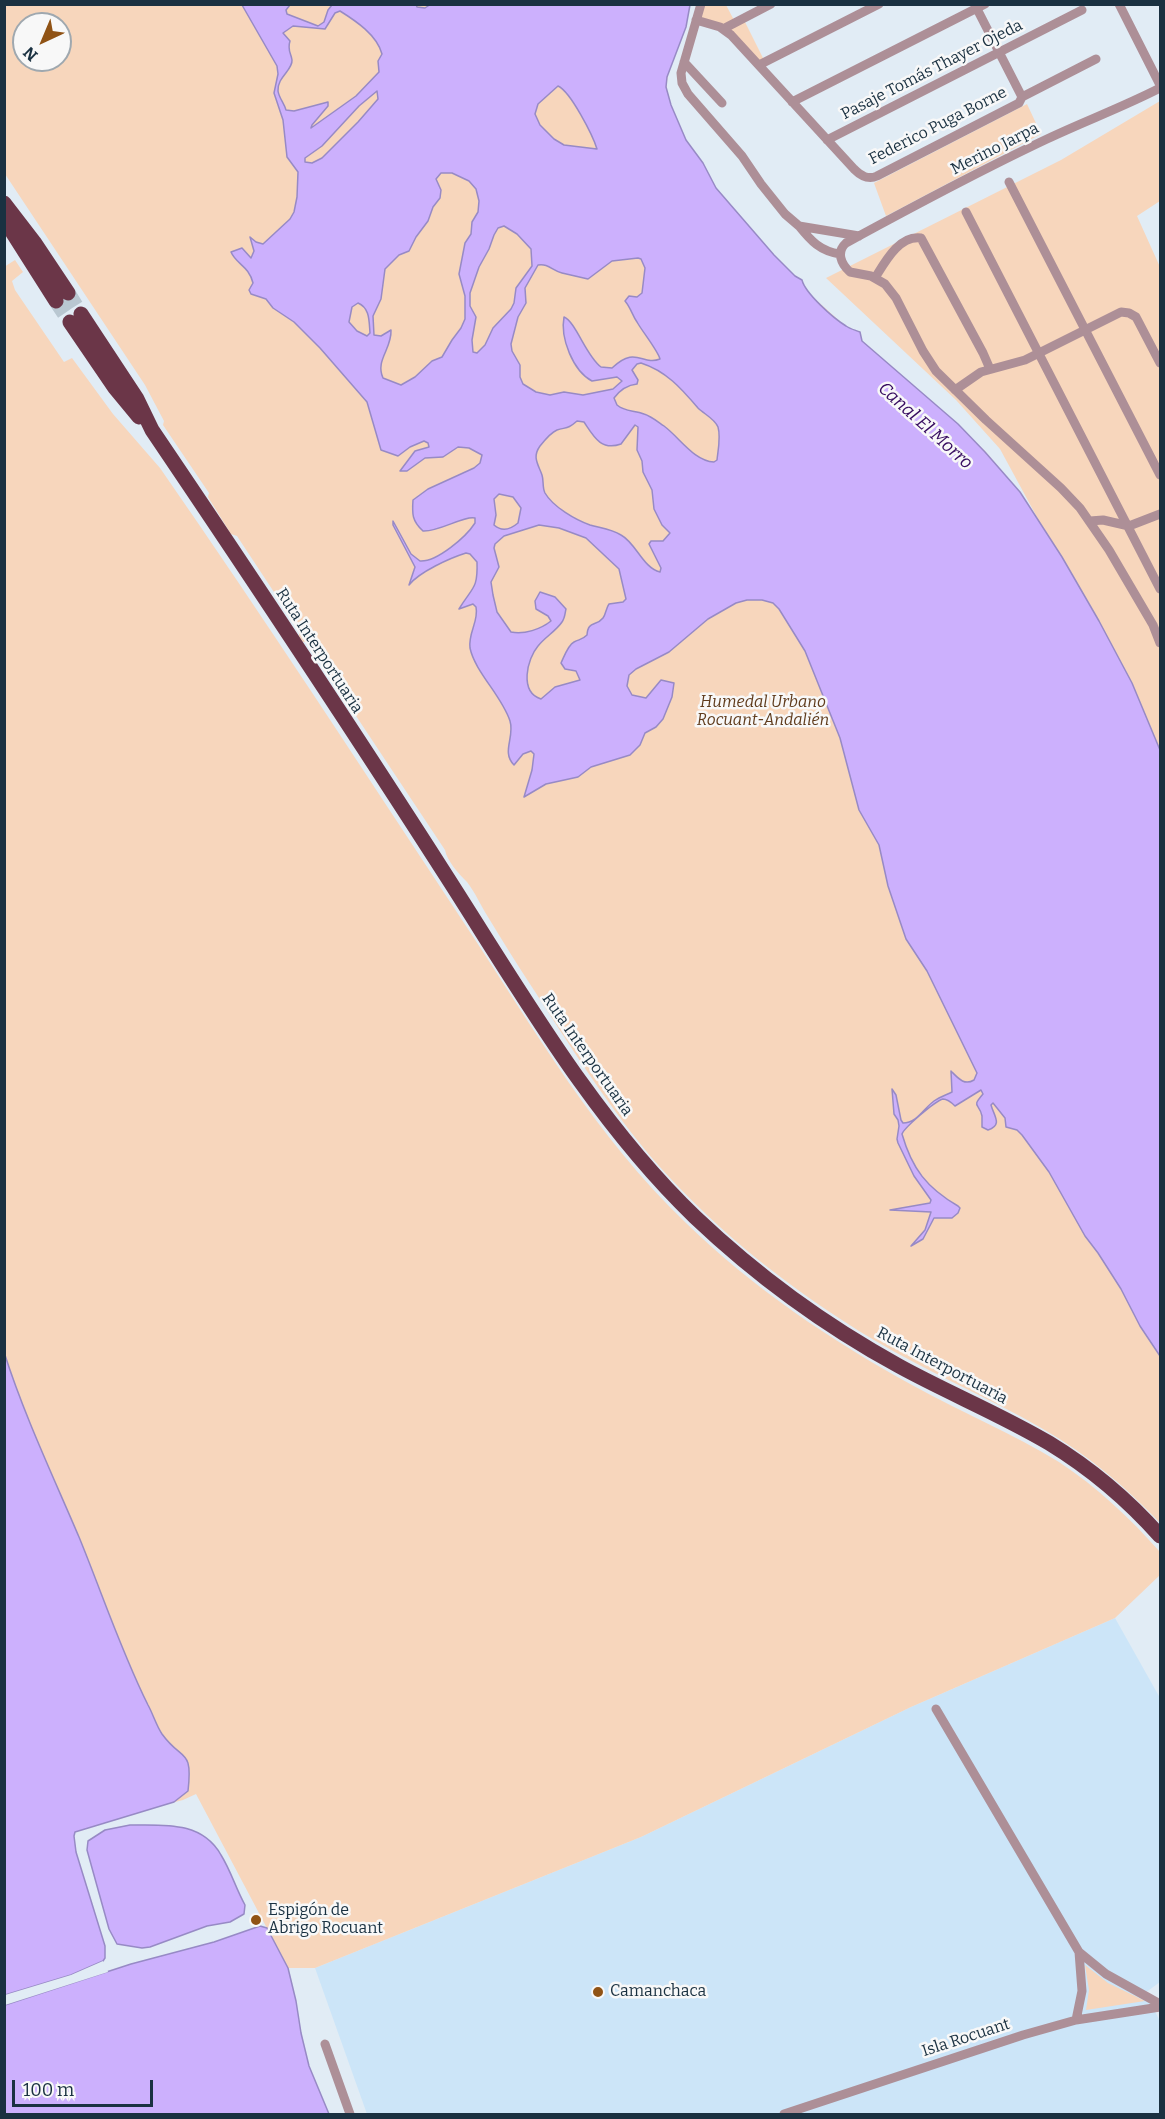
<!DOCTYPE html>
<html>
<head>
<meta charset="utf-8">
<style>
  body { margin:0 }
  #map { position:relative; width:1165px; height:2119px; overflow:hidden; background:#e1ecf5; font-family:Bitter,serif }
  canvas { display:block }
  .frame { position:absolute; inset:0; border:6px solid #1a3141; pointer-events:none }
  .north { position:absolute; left:12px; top:12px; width:60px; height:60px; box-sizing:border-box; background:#f8f8f8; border:2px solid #9fa8af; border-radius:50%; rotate:224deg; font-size:16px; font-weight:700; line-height:24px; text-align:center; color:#1a3141 }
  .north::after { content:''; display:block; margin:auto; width:21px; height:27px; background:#905315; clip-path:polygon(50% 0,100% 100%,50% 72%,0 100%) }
  .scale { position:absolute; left:12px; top:2080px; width:141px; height:27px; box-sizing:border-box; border:3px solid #1a3141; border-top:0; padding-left:8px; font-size:18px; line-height:21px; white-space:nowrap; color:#1a3141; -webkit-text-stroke:4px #f8f8f8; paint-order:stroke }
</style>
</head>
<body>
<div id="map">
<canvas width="1165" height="2119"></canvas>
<div class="frame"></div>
<div class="north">N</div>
<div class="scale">100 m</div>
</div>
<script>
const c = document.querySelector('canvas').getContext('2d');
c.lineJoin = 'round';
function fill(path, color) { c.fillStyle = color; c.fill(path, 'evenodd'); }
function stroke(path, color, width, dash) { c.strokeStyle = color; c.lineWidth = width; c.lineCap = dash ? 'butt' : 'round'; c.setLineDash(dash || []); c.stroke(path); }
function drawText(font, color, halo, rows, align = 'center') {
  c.font = font + ' Bitter,serif'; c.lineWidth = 5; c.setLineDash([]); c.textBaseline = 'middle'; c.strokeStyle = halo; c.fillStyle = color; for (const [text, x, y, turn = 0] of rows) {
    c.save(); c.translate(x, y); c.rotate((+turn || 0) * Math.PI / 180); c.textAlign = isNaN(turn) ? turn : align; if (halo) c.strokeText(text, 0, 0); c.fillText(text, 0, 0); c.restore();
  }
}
fill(new Path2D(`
  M 1115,1618 L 1160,1698 L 1160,1982 L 1145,1993 L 1160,2021 L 1160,2114 L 367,2114 L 315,1968 L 641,1837 L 911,1707 Z`), '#cce5f8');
fill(new Path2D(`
  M 4,5 L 690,5 C 686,36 662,64 668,96 L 659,85 L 687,147 L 724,204 L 778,266 L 984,450 L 1007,477 L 1038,519 L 1000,449 L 956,400 L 826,278 L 1061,160 L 1160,101 L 1160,201 L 1137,216 L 1160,267 L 1160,1523 C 1126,1487 1087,1454 1043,1429 C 988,1397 929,1373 874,1340 C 794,1292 721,1235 659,1166 C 609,1109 569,1044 528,981 C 514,960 501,938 488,917 C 481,906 475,892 467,882 C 459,874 447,861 445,850 L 307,642 L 303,642 L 299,636 L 299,630 L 237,536 L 231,534 L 208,497 L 209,493 L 163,425 L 164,421 L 145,385 L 5,174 ZM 24,24 L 60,24 L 60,60 L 24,60 Z
  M 702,5 L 726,5 L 735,22 L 723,28 L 697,19 Z
  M 744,20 L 764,60 L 759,63 L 726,29 Z
  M 1027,104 L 1041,134 L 886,216 L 874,183 Z
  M 15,260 L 23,272 L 12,281 L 15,290 L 64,362 L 72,358 L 113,414 L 160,468 C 265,619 365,773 466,926 C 534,1029 596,1137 686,1223 C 753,1288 830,1340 912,1385 C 960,1412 1012,1433 1059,1462 C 1097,1487 1130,1518 1160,1552 L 1160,1575 L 1115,1618 L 911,1707 L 641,1837 L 315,1968 L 288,1968 L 196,1794 L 183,1800 L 71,1828 L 4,1561 L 4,267 Z
  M 1085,1965 L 1108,1983 L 1145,2001 L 1086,2010 L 1089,1990 Z`), '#f7d6bc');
const water = new Path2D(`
  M 416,4 L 417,7 L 425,8 L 431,4 L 690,5 L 686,27 L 667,77 L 666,87 L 671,105 L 686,140 L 703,163 L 716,188 L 774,255 L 795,276 L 802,280 C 805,293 833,318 846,326 C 850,329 855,330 860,332 L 862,341 L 958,424 L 985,452 L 1020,492 L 1062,557 L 1099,621 L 1132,683 L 1160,750 L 1160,1356 L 1140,1326 L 1121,1289 L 1098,1253 L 1085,1236 L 1049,1172 L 1022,1135 L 1017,1130 L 1006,1127 L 1005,1118 L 993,1103 L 991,1105 C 994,1116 1003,1125 988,1130 L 982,1127 C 982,1123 982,1120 982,1116 C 979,1102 971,1108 983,1094 L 981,1090 L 955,1106 C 952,1103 948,1099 943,1099 C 935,1101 904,1128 902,1134 C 912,1169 927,1188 958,1206 L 960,1208 L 958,1213 L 952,1218 L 934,1218 L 923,1239 L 911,1246 L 925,1230 L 931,1212 L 890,1210 L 930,1203 L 931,1200 L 914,1176 L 898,1143 L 897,1139 L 899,1126 L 898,1120 L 894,1114 L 892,1089 L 896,1095 L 901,1120 L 903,1123 C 917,1123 924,1108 934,1101 C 940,1097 946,1095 952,1092 L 951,1071 C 958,1078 964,1086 974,1080 L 977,1073 L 927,971 L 906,939 L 888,886 L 879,845 L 859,810 L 840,738 L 805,651 L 779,609 L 773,603 L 762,600 L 747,600 L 736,603 L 708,619 L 669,652 L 636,669 L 629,675 L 627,686 L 632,695 L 646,698 L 661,680 L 674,683 L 672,697 L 663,719 L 656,727 L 645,733 L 640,745 L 630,755 L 591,767 L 578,777 L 546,784 L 524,797 L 532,770 L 534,754 L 531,751 L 523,754 L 514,765 C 501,752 515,737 510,721 C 502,696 475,672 470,648 C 468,633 479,621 476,607 L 473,604 L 459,609 C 472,587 478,590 477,562 L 470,554 L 466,553 C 450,558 419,572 409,585 L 415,567 L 393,525 L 393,521 L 411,554 L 420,561 C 437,562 466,537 475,523 L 475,518 C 465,515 439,532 423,531 C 412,521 412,514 413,500 L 428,489 L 474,468 L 480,463 L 482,455 L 469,448 L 458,447 L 443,457 L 425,458 L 407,471 L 400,471 L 415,451 L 429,447 L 428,443 L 424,441 L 410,447 L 398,456 L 381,450 L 367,402 L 320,348 L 294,322 L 273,308 L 266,299 L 251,294 L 249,290 L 253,283 C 249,266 236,264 231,252 L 242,248 L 251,258 L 254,251 L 250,237 L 256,242 L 263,244 L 290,219 L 294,212 L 297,197 L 298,172 L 287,157 L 283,120 L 274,93 L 278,74 L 277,66 L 242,5 L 290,5 L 286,10 L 287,14 L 318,26 L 324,22 L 328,10 L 332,5 ZM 340,11 C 356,21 377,35 382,54 L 378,61 L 379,72 L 356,96 L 311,128 L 312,125 L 328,106 L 328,102 L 294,111 L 286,110 C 284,103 279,98 278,91 C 277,77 293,70 292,60 C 291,53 287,50 290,41 L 283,33 L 293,26 L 325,29 L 335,13 ZM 558,86 C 571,92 593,136 597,149 L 564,145 L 554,139 L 540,125 L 535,114 L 538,104 ZM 377,91 L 378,99 L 358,122 L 322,158 L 312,163 L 305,162 L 305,158 L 322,146 L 359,106 ZM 441,173 L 452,173 L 469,181 L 476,189 L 479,201 L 478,212 L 472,222 L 471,234 L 465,243 L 459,274 L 465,296 L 465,319 L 461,328 L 452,340 L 442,357 L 432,361 L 415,377 L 401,385 L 383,378 C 375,360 392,349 391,330 L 381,336 L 374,335 L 373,316 L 381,299 L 385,269 L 399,255 L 409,251 L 416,237 L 428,221 L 433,207 L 440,198 L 441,190 L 436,179 ZM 504,226 L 517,234 L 531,249 L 532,266 L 516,288 L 514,303 L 511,309 L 493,328 L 485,345 L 477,353 L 473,352 L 472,340 L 476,317 L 470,306 L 470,293 L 479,267 L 489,249 L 494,235 L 498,228 ZM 638,258 L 641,259 L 645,268 L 642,293 L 637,297 L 629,296 L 625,301 C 631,308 632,315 637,322 C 642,331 658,351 660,359 C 642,366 636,345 612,368 L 601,367 C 586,356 576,322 564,317 C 560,338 573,371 592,381 L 617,377 L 622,381 L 613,389 L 583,395 L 564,392 L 550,395 L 536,392 L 523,384 L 520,377 L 520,365 L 512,351 L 511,344 L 518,317 L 526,303 L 525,288 L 538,265 C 548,263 553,271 562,273 C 571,275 579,277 588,279 L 612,261 ZM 358,303 C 370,308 369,321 370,333 L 367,336 L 357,331 L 349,322 L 352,307 ZM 641,363 C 666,371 681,388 698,408 C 704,414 715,419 718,427 C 721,437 718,450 717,460 L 714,462 C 694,461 680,438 664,426 C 658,422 651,416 644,414 C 634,410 625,412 617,405 L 614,398 C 620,390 627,385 637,384 L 638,380 L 632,370 L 637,364 ZM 577,421 L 584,422 C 594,437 601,451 621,444 L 635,425 L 638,427 L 637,450 L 642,461 L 643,472 L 652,490 L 654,509 L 662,525 L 670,533 L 663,541 L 651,541 L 649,544 L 661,568 L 660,572 C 643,568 636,543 621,535 C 611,529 600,528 590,525 C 576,520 553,507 545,493 C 542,487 544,481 542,475 C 538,464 532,457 540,446 C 544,441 552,432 557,430 C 567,427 568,429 577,421 ZM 499,494 L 513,497 L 521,508 L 518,523 C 511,529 502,532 494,525 L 496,515 L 494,499 ZM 539,525 L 559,528 L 586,538 L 619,569 L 626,599 L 623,602 L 609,604 C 606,608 606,614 603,618 C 596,627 588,620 587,635 C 582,640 580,639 574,642 C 568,645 564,657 561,663 L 565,669 L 576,671 L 580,680 L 555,687 L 541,699 C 519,692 527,659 538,646 C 545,637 556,631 562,622 C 565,618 565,613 566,609 L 555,597 L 540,592 L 535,601 L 536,609 L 548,616 L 551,621 C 541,629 524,635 511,632 L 497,612 L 493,595 L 491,582 L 499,567 L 494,548 L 495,544 L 504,536 Z
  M 4,1352 C 24,1415 53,1476 79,1537 C 102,1593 121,1651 148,1705 C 153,1714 156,1725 162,1734 C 182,1762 193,1747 188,1791 L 174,1802 L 75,1832 L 74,1836 L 76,1852 L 105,1946 L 105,1958 L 103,1961 L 71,1975 L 5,1995 Z
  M 130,1825 C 164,1825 202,1821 221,1855 C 231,1871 236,1889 245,1905 L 244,1914 L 230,1922 L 207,1926 L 150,1947 L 142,1948 L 117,1944 L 109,1929 L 87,1850 L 88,1841 L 105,1830 Z
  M 260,1926 L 267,1928 L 288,1968 L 296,2001 L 301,2033 L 309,2066 L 329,2114 L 5,2114 L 5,2005 L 131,1964 L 214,1942 Z`);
fill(water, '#ccb0fd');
stroke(water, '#978ac5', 1.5);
fill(new Path2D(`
  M 103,1961 L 104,1964 L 73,1977 L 4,1998 L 5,1995 L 71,1975 Z
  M 107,1969 L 108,1972 L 5,2005 L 4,2002 Z`), '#e1ecf5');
stroke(new Path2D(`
  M 68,293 L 81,314
  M 56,301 L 70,322`), '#b9c7d1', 15, [15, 8]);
stroke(new Path2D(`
  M 701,4 L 681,73 L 682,83 L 688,94 L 742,156 L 761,184 L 785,214 L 799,226 L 859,236
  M 1119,4 L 1160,85
  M 975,5 L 1022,97
  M 696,20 L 720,27 L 731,35 L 854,169 C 861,176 868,180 877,176 L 1019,103 L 1022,97 L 1096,59
  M 723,29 L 771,4
  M 684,62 L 722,103
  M 759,65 L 879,4
  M 1160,88 C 1123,107 1085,121 1047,139 C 979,171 912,207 846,243 C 836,252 841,264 850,272 L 871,276 L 885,284 L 896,298 L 923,351 L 936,371 L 986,420 L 1061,488 L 1080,508 L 1109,550 L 1153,625 L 1160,643
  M 792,102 L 985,4
  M 827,140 L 1082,10
  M 1009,182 L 1160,475
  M 966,212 L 1160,589
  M 799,226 C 811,241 820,251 840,254
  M 875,278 C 885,262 899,235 921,238 L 983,353 L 990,369
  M 955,390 L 981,372 L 1025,360 L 1121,312 L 1129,313 L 1136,317 L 1160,363
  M 1090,521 L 1103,520 L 1129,526 L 1160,514
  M 936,1709 L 1079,1952 L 1106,1974 L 1160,2004
  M 1076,2020 L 1082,1991 L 1079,1952
  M 325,2044 L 350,2114
  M 784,2114 L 1023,2035 L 1076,2020 L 1160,2007`), '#ad8f97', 9);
stroke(new Path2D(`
  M 4,203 L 34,242 L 68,293
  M 4,219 L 56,301
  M 81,314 L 137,399 L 152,430 C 252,578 351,727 447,877 C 522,994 595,1121 695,1217 C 756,1275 826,1326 899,1366 C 948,1393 1000,1414 1049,1443 C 1090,1468 1128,1500 1160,1536
  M 70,322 L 115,388 L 139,417`), '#6b3648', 15);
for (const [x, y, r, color] of [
  [256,1920,6,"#905315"],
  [598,1992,6,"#905315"]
]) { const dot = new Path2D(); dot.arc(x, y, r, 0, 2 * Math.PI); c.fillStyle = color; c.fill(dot); stroke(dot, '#f8f8f8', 2); }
drawText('16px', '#1a3141', '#f8f8f8', [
  ["Pasaje Tomás Thayer Ojeda",932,70,-27],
  ["Federico Puga Borne",938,126,-27],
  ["Merino Jarpa",995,149,-27],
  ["Ruta Interportuaria",319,651,57],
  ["Ruta Interportuaria",587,1055,55],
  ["Ruta Interportuaria",942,1366,28],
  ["Isla Rocuant",966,2038,-18]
]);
drawText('italic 16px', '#603c1d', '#f8f8f8', [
  ["Humedal Urbano",763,703],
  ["Rocuant-Andalién",763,721]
]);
drawText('16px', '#1a3141', '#f8f8f8', [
  ["Espigón de",268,1911],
  ["Abrigo Rocuant",268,1929],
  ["Camanchaca",610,1992]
], 'left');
drawText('italic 18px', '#360b60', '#f8f8f8', [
  ["Canal El Morro",925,426,42]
]);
</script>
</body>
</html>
